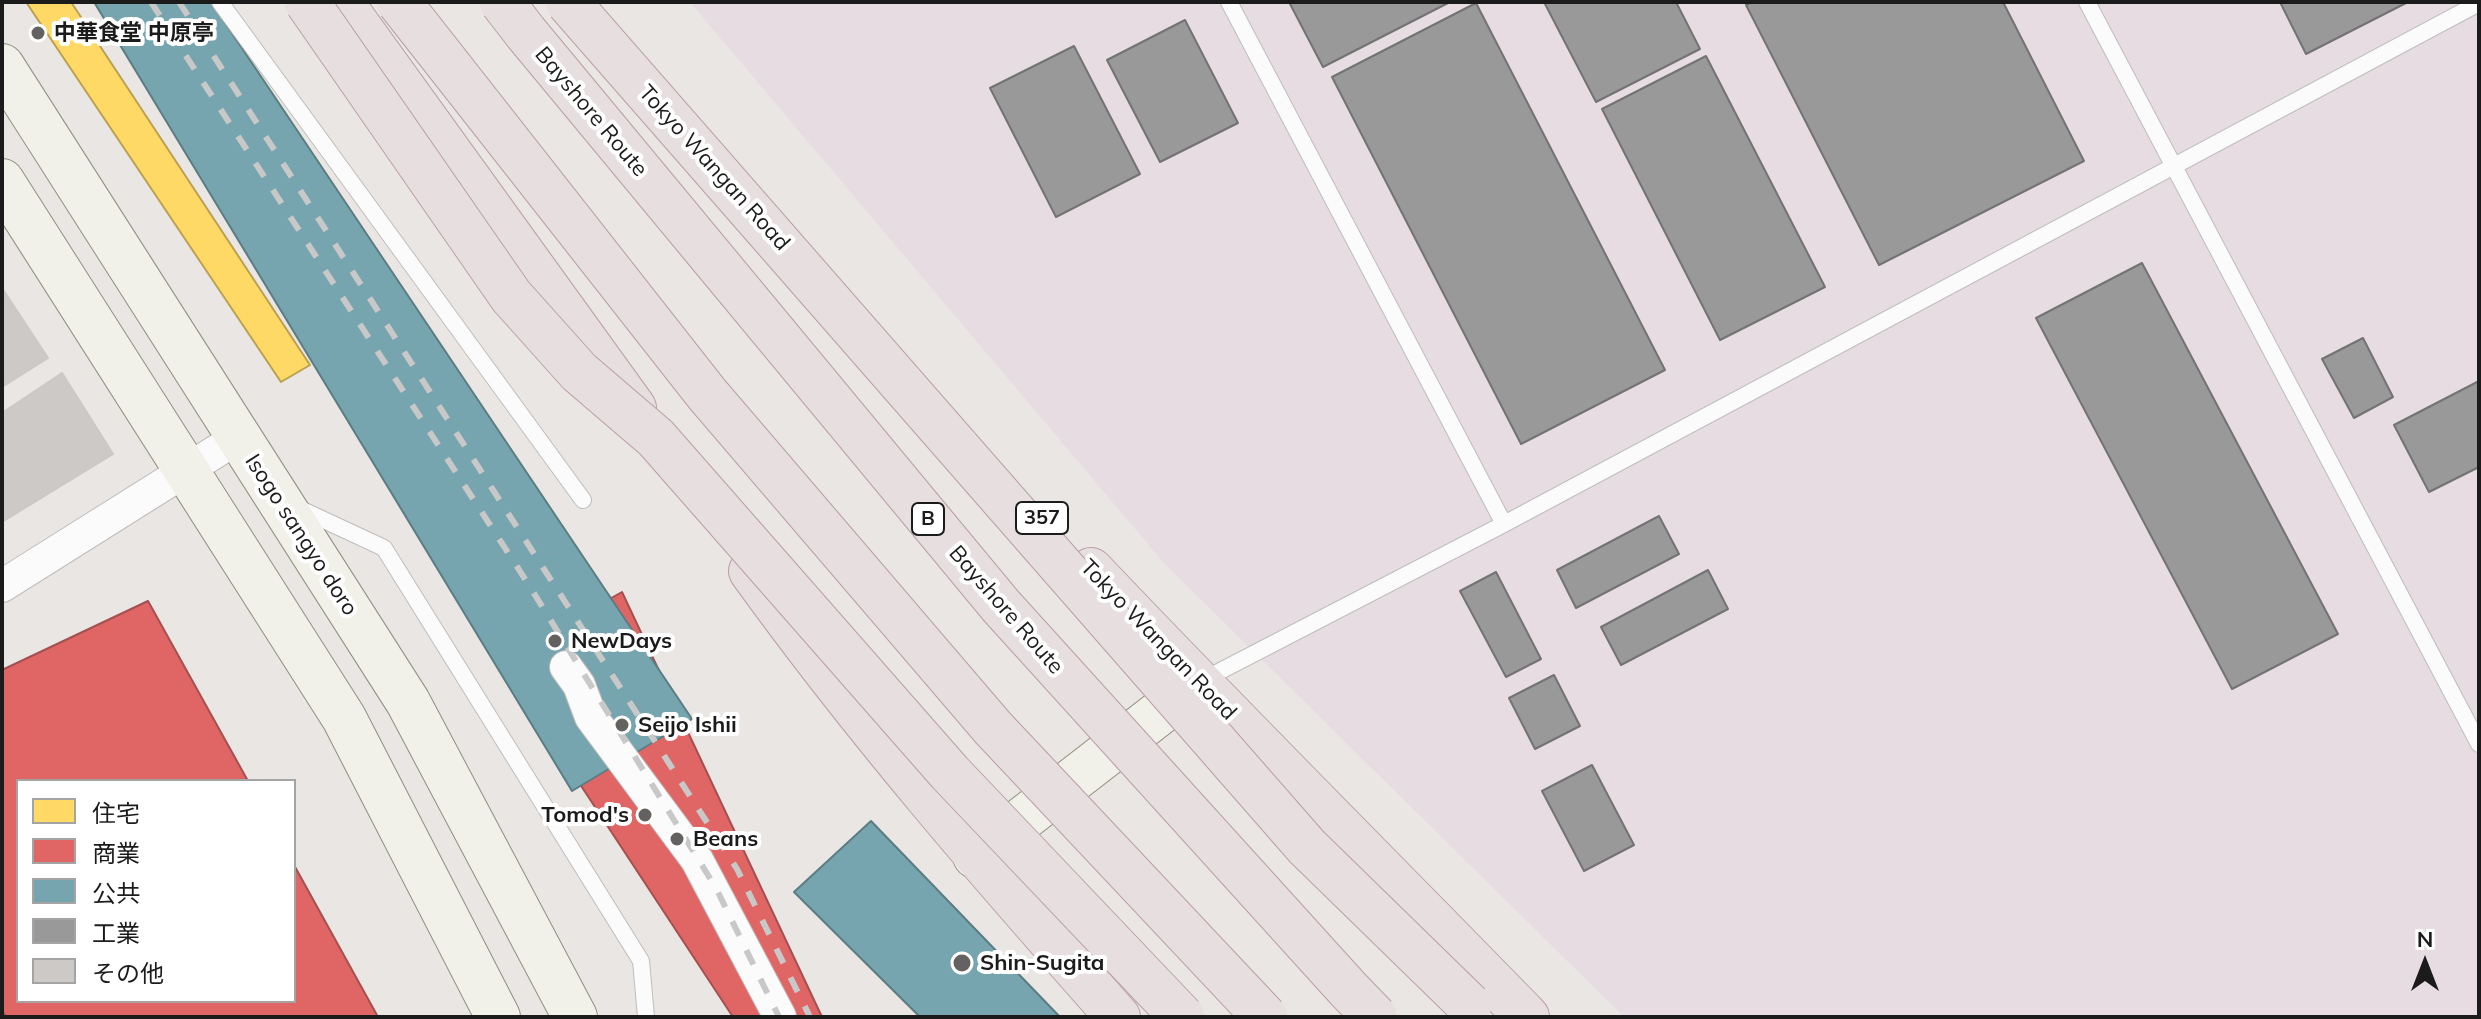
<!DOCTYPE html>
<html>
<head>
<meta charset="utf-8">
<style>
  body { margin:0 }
  #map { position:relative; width:2481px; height:1019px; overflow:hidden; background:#e9e6e3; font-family:Mulish,"Noto Sans JP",sans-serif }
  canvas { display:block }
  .frame { position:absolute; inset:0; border:4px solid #1b1b1b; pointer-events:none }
  .legend { position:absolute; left:16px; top:779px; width:280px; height:224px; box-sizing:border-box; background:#fff; border:2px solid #a4a4a4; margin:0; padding:10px 14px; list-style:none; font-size:24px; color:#1b1b1b }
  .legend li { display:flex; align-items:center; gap:16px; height:40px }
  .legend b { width:40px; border:2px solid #a4a4a4 }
  .north { position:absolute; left:2385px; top:923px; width:80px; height:80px; -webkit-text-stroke:6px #fff; paint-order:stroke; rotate:0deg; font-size:22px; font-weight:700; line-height:32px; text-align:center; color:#1b1b1b }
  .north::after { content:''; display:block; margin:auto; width:28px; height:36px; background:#1b1b1b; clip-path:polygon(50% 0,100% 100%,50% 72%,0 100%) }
</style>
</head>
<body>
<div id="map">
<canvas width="2481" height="1019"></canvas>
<div class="frame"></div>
<ul class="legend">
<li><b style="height:22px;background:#ffd966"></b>住宅</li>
<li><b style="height:22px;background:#e06666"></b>商業</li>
<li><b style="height:22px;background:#76a5af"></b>公共</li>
<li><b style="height:22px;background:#999"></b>工業</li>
<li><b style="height:22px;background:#ccc9c6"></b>その他</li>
</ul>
<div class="north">N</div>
</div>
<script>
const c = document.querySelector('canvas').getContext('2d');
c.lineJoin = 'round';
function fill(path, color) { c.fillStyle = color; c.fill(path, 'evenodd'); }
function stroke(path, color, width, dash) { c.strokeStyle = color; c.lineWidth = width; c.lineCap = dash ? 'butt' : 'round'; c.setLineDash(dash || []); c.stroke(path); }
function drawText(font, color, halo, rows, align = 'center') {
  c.font = font + ' Mulish,"Noto Sans JP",sans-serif'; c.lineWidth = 8; c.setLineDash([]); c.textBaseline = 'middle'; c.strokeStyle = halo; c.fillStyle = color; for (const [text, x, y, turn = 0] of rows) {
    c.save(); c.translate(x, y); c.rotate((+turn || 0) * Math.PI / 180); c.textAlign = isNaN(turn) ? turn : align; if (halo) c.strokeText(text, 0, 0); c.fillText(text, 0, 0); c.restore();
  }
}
fill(new Path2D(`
  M 690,2 L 2479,2 L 2479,1017 L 1624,1017 L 1164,563 Z`), '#e6dce2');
const homes = new Path2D(`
  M 26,2 L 71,2 L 310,365 L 281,382 Z
  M 294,945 L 335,1017 L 32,1017 L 30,1015 L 55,1001 L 294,1001 Z`);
fill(homes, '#ffd966');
stroke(homes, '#bba050', 2);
const shops = new Path2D(`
  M 622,592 L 822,1017 L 733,1017 L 499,661 Z
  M 148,601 L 248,781 L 18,781 L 18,1001 L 294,1001 L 294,865 L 378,1017 L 6,1017 L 2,1010 L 2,670 Z`);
fill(shops, '#e06666');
stroke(shops, '#a55050', 2);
const public = new Path2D(`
  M 94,2 L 211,2 L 692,719 L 572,791 Z
  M 871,821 L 1060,1017 L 920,1017 L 794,892 Z`);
fill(public, '#76a5af');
stroke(public, '#5b7c83', 2);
const industry = new Path2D(`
  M 1289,2 L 1450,2 L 1323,67 Z
  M 1544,2 L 1676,2 L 1700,49 L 1596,102 Z
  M 1752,2 L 2003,2 L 2084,161 L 1879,265 L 1746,5 Z
  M 2280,2 L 2408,2 L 2306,54 Z
  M 1476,3 L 1665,370 L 1521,444 L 1332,77 Z
  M 1185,20 L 1238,123 L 1160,162 L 1107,60 Z
  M 1074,46 L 1140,174 L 1056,217 L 990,88 Z
  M 1706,56 L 1825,287 L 1720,340 L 1602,109 Z
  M 2142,263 L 2338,634 L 2232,689 L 2036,318 Z
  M 2363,338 L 2393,397 L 2354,418 L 2322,359 Z
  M 2479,381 L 2479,467 L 2429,492 L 2394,425 Z
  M 1659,516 L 1679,554 L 1576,608 L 1557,570 Z
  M 1708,570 L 1728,609 L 1621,665 L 1601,627 Z
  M 1496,572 L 1541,659 L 1506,677 L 1460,591 Z
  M 1554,675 L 1580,726 L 1535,749 L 1509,698 Z
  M 1592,765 L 1634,845 L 1584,871 L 1542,791 Z`);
fill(industry, '#999');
stroke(industry, '#737373', 2);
const building = new Path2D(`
  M 2,288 L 48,358 L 2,387 Z
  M 62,373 L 113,454 L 2,522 L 2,413 Z`);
fill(building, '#ccc9c6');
stroke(building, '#ccc8c5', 2);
const lane = new Path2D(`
  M 220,2 L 583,500
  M 1229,2 L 1504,524
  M 2087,2 L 2479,744
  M 298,508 L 384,548 L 641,961 L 646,1017
  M 1203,680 L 1504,524 L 2479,3`);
const street = new Path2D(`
  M 2,586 L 239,437
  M 566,667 L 579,685 L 591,717 L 697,860 L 780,1017`);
const secondary = new Path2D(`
  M 2,66 L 408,702 L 575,1017
  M 2,181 L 344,718 L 498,1017
  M 975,856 L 1198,683`);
const highway = new Path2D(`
  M 341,2 L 634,408
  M 1091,570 C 1234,721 1382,868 1527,1017
  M 751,571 C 864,728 990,873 1118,1017`);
stroke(lane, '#bfbdbc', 18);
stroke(street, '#bfbdbc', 34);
stroke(secondary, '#908f7e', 46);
stroke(highway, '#ba9ea8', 46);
stroke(lane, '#fcfbfb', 16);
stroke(street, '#fcfbfb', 32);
stroke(secondary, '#f1f0e9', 44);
stroke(highway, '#e7dee0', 44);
stroke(new Path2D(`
  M 151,2 L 527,582 L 716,888 L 779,1017
  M 179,2 L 737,869 L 810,1017`), '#c9c8c8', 6, [16, 16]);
const highwayBridge = new Path2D(`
  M 307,2 L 511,296 L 579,372 L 656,438 L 950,773 L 1182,1017
  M 399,2 L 707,394 L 993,728 L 1265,1017
  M 502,2 L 526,33 L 1001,606 L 1348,989 L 1375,1017
  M 568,2 L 1307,847 L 1469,1005`);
stroke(highwayBridge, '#ba9ea8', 46, []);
stroke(highwayBridge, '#e7dee0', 44);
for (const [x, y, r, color] of [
  [38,33,8,"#636261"],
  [555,641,8,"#636261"],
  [622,725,8,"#636261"],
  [645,815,8,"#636261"],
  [677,839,8,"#636261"],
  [962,963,10,"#636261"]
]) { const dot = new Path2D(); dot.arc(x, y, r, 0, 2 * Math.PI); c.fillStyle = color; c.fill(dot); stroke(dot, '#fff', 3); }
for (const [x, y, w] of [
  [1042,518,52],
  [928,519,32]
]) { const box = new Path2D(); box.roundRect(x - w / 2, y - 16, w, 32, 6); c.fillStyle = '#fff'; c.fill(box); stroke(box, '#1b1b1b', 2); }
drawText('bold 20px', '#1b1b1b', null, [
  ["357",1042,518],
  ["B",928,519]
]);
drawText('bold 22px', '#1b1b1b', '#fff', [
  ["中華食堂 中原亭",54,33],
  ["NewDays",571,641],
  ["Seijo Ishii",638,725],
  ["Tomod's",629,815,"right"],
  ["Beans",693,839],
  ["Shin-Sugita",980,963]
], 'left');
drawText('22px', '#1b1b1b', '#fff', [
  ["Bayshore Route",591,112,50],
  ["Tokyo Wangan Road",714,168,48],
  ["Isogo sangyo doro",301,535,57],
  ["Bayshore Route",1006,610,49],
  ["Tokyo Wangan Road",1158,640,46]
]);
</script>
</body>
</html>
